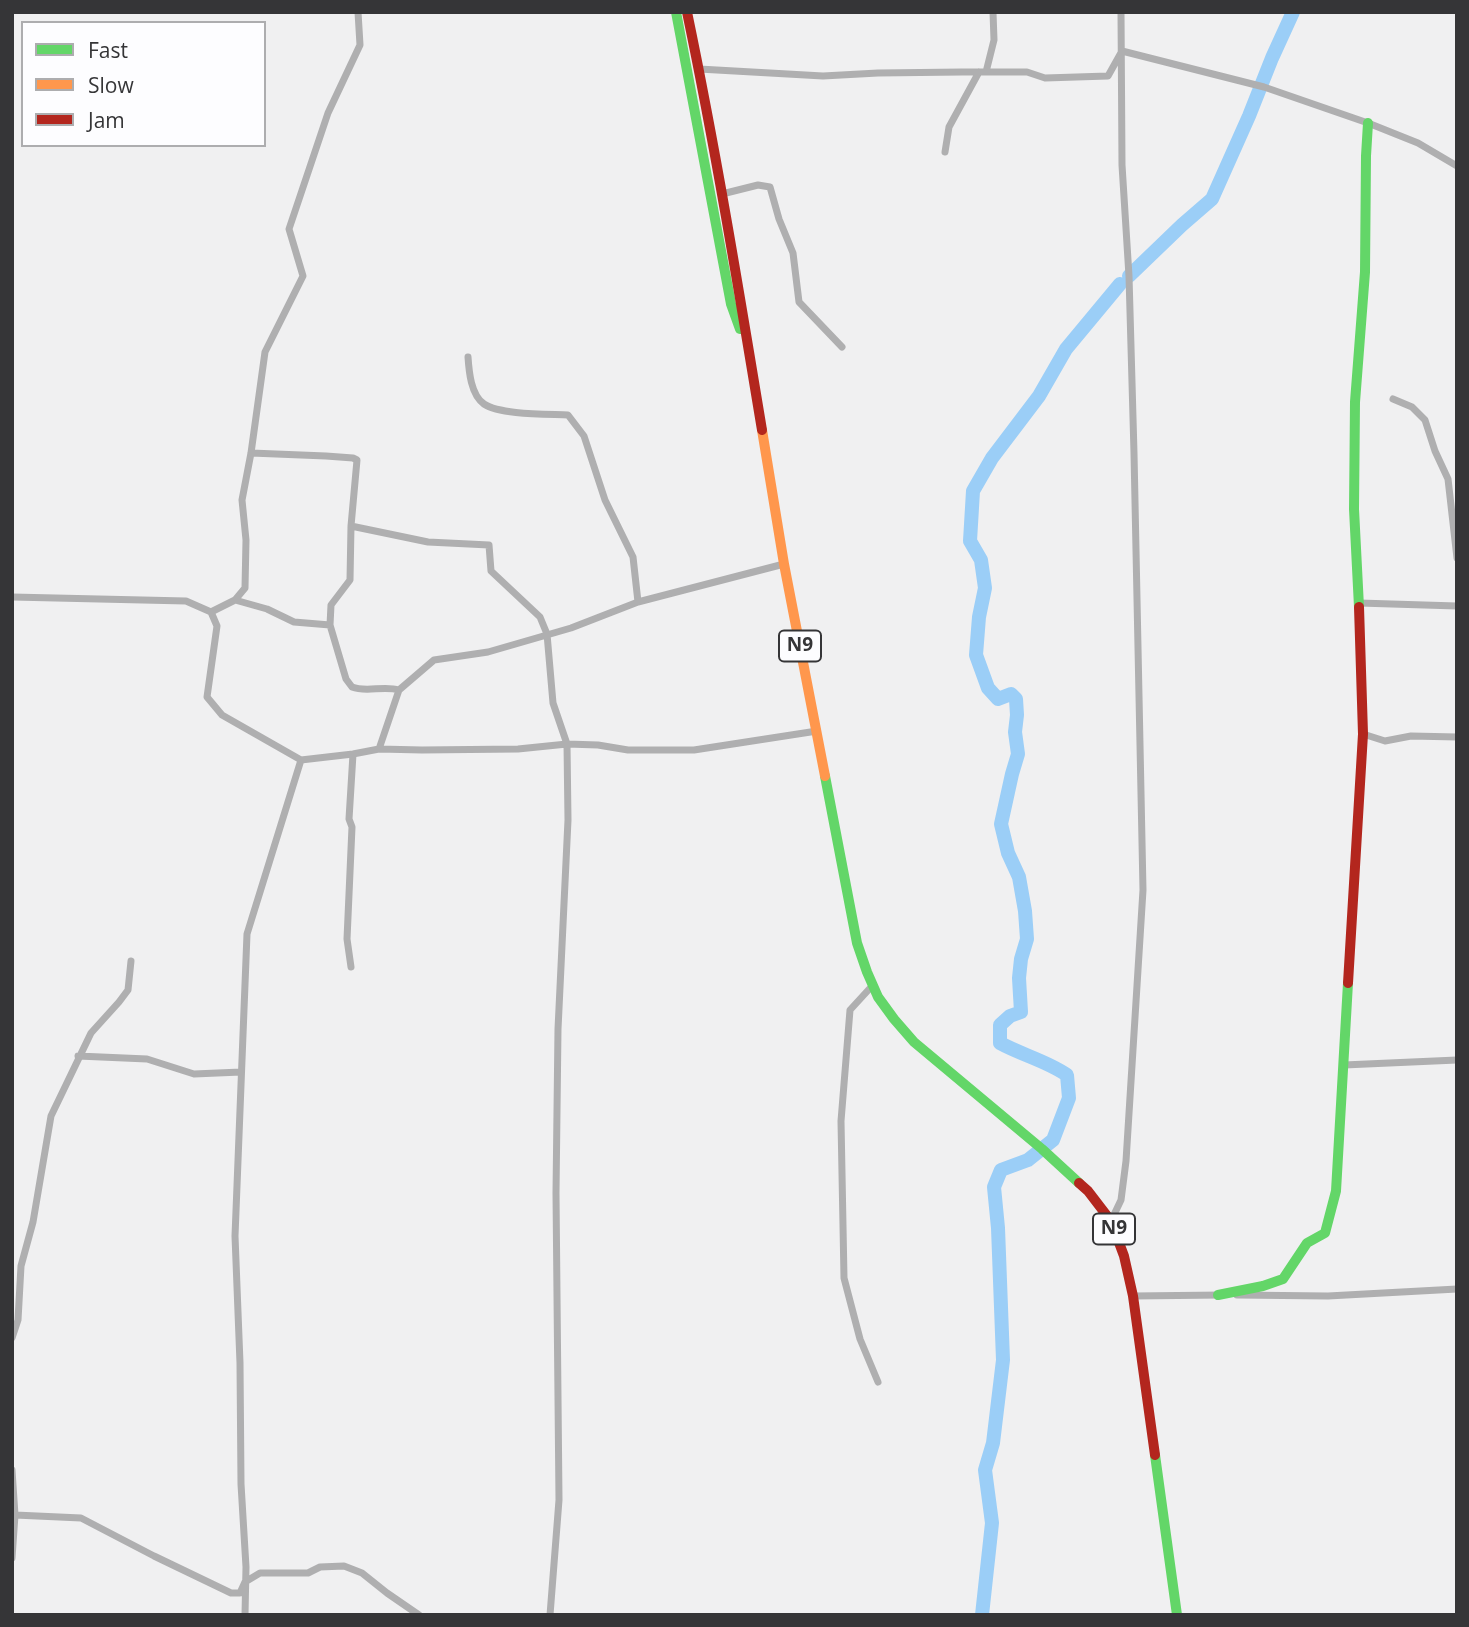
<!DOCTYPE html>
<html>
<head>
<meta charset="utf-8">
<style>
  body { margin:0 }
  #map { position:relative; width:1469px; height:1627px; overflow:hidden; background:#f0f0f1; font-family:"Open Sans",sans-serif }
  canvas { display:block }
  .frame { position:absolute; inset:0; border:14px solid #353537; pointer-events:none }
  .legend { position:absolute; left:21px; top:21px; width:245px; height:126px; box-sizing:border-box; background:#fdfdff; border:2px solid #adadaf; margin:0; padding:9px 12px; list-style:none; font-size:21px; color:#353537 }
  .legend li { display:flex; align-items:center; gap:14px; height:35px }
  .legend b { width:35px; border:2px solid #adadaf }
</style>
</head>
<body>
<div id="map">
<canvas width="1469" height="1627"></canvas>
<div class="frame"></div>
<ul class="legend">
<li><b style="height:9px;background:#63d668"></b>Fast</li>
<li><b style="height:9px;background:#ff974d"></b>Slow</li>
<li><b style="height:9px;background:#b3261e"></b>Jam</li>
</ul>
</div>
<script>
const c = document.querySelector('canvas').getContext('2d');
c.lineJoin = 'round';
function stroke(path, color, width, dash) { c.strokeStyle = color; c.lineWidth = width; c.lineCap = dash ? 'butt' : 'round'; c.setLineDash(dash || []); c.stroke(path); }
function drawText(font, color, halo, rows, align = 'center') {
  c.font = font + ' "Open Sans",sans-serif'; c.lineWidth = 5; c.setLineDash([]); c.textBaseline = 'middle'; c.strokeStyle = halo; c.fillStyle = color; for (const [text, x, y, turn = 0] of rows) {
    c.save(); c.translate(x, y); c.rotate((+turn || 0) * Math.PI / 180); c.textAlign = isNaN(turn) ? turn : align; if (halo) c.strokeText(text, 0, 0); c.fillText(text, 0, 0); c.restore();
  }
}
stroke(new Path2D(`
  M 1129,276 L 1182,225 L 1212,199 L 1249,116 L 1272,58 L 1293,12
  M 982,1615 L 992,1523 L 985,1470 L 993,1443 L 1003,1360 L 998,1228 L 994,1187 L 1001,1170 L 1028,1160 L 1053,1140 L 1069,1098 L 1067,1075 C 1047,1061 1022,1055 1000,1043 L 1000,1025 L 1010,1016 L 1021,1012 L 1019,978 L 1021,959 L 1027,939 L 1025,911 L 1019,877 L 1008,853 L 1001,824 L 1012,774 L 1018,754 L 1015,732 L 1017,715 L 1016,699 L 1011,694 L 998,699 L 988,688 L 976,655 L 979,617 L 985,588 L 981,560 L 970,541 L 973,491 L 992,458 L 1039,396 L 1066,349 L 1120,284`), '#9bcef7', 14);
stroke(new Path2D(`
  M 699,69 L 823,76 L 878,73 L 962,72 L 1027,72 L 1045,78 L 1108,76 L 1122,51 L 1264,87 L 1368,123 L 1418,143 L 1457,166
  M 986,72 L 994,40 L 993,12
  M 945,152 L 949,127 L 979,72
  M 722,194 L 758,185 L 770,187 L 779,219 L 793,253 L 799,302 L 842,347
  M 468,357 C 469,372 471,395 484,404 C 500,415 548,414 568,415 L 584,436 L 605,500 L 633,557 L 638,602
  M 1393,399 L 1412,407 L 1425,420 L 1435,451 L 1448,479 L 1457,558
  M 251,453 L 326,456 L 353,458 L 357,460 L 351,526 L 350,580 L 331,605 L 330,625 L 346,679 L 352,687 C 367,693 383,685 399,690
  M 351,526 L 428,542 L 489,545 L 491,571 L 540,617 L 547,634 L 553,703 L 567,744 L 568,820 L 558,1029 L 556,1193 L 559,1500 L 550,1615
  M 12,597 L 186,601 L 211,612 L 217,626 L 207,697 L 222,715 L 301,760 L 353,754 L 379,749 L 399,690 L 434,660 L 488,652 L 571,628 L 638,602 L 784,564
  M 235,600 L 245,588 L 246,540 L 242,500 L 251,453 L 265,352 L 303,276 L 289,229 L 328,113 L 360,45 L 358,12
  M 1359,603 L 1457,606
  M 211,612 L 235,600 L 267,609 L 294,622 L 330,625
  M 1363,734 L 1385,741 L 1411,736 L 1457,737
  M 379,749 L 422,750 L 518,749 L 567,744 L 598,745 L 628,750 L 694,750 L 817,731
  M 351,967 L 347,939 L 352,827 L 349,819 L 353,754
  M 872,986 L 850,1010 L 841,1121 L 844,1278 L 860,1339 L 878,1382
  M 78,1056 L 147,1059 L 194,1074 L 241,1072
  M 1344,1065 L 1457,1060
  M 1111,1221 L 1121,1200 L 1126,1161 L 1143,890 L 1134,453 L 1129,276 L 1122,165 L 1121,12
  M 1237,1295 L 1328,1296 L 1457,1289
  M 1133,1296 L 1222,1295
  M 12,1338 L 18,1320 L 21,1266 L 33,1222 L 51,1116 L 91,1033 L 119,1002 L 128,990 L 131,961
  M 12,1470 L 15,1515 L 12,1558
  M 15,1515 L 81,1518 L 154,1556 L 231,1593 L 240,1593 L 245,1582 L 260,1573 L 308,1573 L 320,1567 L 344,1566 L 362,1573 L 387,1593 L 419,1615
  M 245,1615 L 246,1567 L 241,1484 L 240,1363 L 235,1236 L 247,934 L 301,760`), '#afafb0', 7);
stroke(new Path2D(`
  M 676,12 L 731,304 L 740,329
  M 1359,607 L 1354,509 L 1355,402 L 1365,272 L 1366,156 L 1368,123
  M 825,776 L 857,943 L 867,972 L 878,997 L 894,1019 L 914,1042 L 1042,1149 L 1079,1183
  M 1218,1295 L 1263,1286 L 1283,1279 L 1307,1243 L 1325,1233 L 1336,1191 L 1348,983
  M 1155,1455 L 1177,1615`), '#63d668', 10);
stroke(new Path2D(`
  M 762,430 L 784,564 L 825,776`), '#ff974d', 10);
stroke(new Path2D(`
  M 687,12 C 716,151 739,291 762,430
  M 1348,983 L 1363,734 L 1359,607
  M 1079,1183 L 1088,1191 L 1111,1221 L 1124,1256 L 1133,1296 L 1155,1455`), '#b3261e', 10);
for (const [x, y, w] of [
  [800,646,42],
  [1114,1229,42]
]) { const box = new Path2D(); box.roundRect(x - w / 2, y - 15.5, w, 31, 5); c.fillStyle = '#fdfdff'; c.fill(box); stroke(box, '#353537', 2); }
drawText('bold 19px', '#353537', null, [
  ["N9",800,646],
  ["N9",1114,1229]
]);
</script>
</body>
</html>
